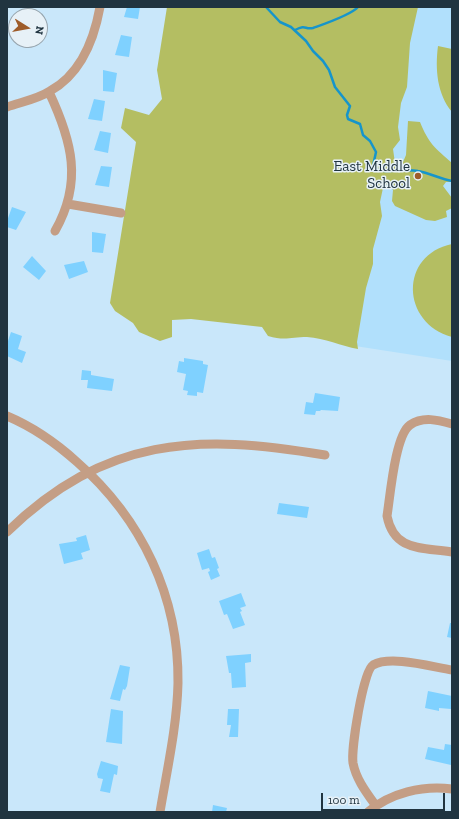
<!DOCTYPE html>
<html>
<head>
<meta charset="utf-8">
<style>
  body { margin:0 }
  #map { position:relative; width:459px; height:819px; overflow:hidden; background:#c9e7fa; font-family:"Zilla Slab",serif }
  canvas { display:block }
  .frame { position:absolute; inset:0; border:8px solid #203440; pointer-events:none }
  .north { position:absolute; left:8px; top:8px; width:40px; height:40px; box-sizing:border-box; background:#e7f1f7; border:1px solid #97a5ae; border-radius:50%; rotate:101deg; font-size:11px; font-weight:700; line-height:16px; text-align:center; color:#203440 }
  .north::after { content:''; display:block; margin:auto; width:14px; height:18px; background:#9e5c2a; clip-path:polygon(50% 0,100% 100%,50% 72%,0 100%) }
  .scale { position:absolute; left:321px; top:793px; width:124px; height:18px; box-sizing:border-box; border:2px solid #203440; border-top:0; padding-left:5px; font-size:12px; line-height:14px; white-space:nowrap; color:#203440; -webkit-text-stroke:3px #e7f1f7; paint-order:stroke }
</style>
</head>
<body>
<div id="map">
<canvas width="459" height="819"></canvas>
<div class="frame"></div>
<div class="north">N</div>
<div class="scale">100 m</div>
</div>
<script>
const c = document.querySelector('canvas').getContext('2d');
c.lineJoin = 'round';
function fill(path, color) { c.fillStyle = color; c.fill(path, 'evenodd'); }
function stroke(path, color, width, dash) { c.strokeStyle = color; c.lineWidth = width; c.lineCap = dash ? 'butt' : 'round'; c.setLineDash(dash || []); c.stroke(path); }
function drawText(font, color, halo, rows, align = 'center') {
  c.font = font + ' "Zilla Slab",serif'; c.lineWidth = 3; c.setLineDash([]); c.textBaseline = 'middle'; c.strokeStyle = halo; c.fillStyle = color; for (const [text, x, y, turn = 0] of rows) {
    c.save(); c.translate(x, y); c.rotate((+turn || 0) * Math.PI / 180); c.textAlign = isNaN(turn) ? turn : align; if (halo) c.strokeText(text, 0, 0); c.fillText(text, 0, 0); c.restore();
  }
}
fill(new Path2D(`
  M 412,7 L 452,7 L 452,361 L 355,346 Z`), '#b1e0fc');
fill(new Path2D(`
  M 167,7 L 418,7 L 410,43 L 407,87 L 401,103 L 398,127 L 400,140 L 393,149 L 395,163 L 403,162 L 406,155 L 408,121 L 420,122 C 429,144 435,148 452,163 L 452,182 L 446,182 L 443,186 L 452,198 L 452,208 L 446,211 L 447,217 L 435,221 L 426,220 L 395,206 L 392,201 L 393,190 L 388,183 L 383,188 L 380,202 L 382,216 L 373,249 L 373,264 L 366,288 L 357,342 L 358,349 C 341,346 325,338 307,337 C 291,337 285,341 268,336 L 262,327 L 191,319 L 172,320 L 172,337 L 160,341 L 139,332 L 133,323 L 115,311 L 110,303 L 136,142 L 121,128 L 125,108 L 149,115 L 162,99 L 157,70 Z
  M 438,46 L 452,49 L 452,112 C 437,94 435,69 438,46 Z
  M 452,244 L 452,337 C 401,323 399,255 452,244 Z`), '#b4be62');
stroke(new Path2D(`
  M 266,7 L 280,22 L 291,27 L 306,41 L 313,51 L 323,61 L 329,70 L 335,87 L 350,106 L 347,115 L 348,119 L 360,124 L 363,135 L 370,141 L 376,152 L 373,166 L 374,169 C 389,174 403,168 418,171 C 430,173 440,179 452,181
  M 295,30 C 307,24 304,30 313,28 C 324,24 351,15 358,7`), '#1695cb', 2.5);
fill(new Path2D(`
  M 127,7 L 140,7 L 138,19 L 124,17 Z
  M 121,35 L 132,37 L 129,57 L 115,55 Z
  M 103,70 L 117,73 L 114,92 L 103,91 Z
  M 94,99 L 105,101 L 102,121 L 88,119 Z
  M 100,131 L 111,133 L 108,153 L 94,150 Z
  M 101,166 L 112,167 L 109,187 L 95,185 Z
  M 12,207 L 26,212 L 16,230 L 7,227 L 7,221 Z
  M 92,232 L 106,234 L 103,253 L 92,252 Z
  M 32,256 L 46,271 L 39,280 L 23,267 Z
  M 84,261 L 88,272 L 69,279 L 64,265 Z
  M 11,332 L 22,336 L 18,349 L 26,352 L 22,363 L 7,356 L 7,344 Z
  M 184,358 L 203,361 L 203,364 L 208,365 L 203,393 L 197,392 L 197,396 L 187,395 L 188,391 L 183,390 L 186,374 L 177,372 L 179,361 L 184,362 Z
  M 82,370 L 91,371 L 91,375 L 114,379 L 112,391 L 87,388 L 88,380 L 81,380 Z
  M 315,393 L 340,397 L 338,411 L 321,410 L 320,411 L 316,411 L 315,415 L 304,414 L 306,402 L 313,403 Z
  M 279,503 L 309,507 L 307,518 L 277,514 Z
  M 86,535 L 90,550 L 81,553 L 83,559 L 64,564 L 59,544 L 77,541 L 76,538 Z
  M 209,549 L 212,558 L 215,557 L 219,568 L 217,569 L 220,576 L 211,580 L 208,572 L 210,571 L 209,568 L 202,570 L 197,553 Z
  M 241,593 L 246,606 L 240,608 L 242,611 L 240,612 L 245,625 L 233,629 L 227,614 L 224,615 L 219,601 Z
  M 450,623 L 452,623 L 452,638 L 447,637 Z
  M 251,654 L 251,662 L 245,663 L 246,687 L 232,688 L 231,673 L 229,673 L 226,656 Z
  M 120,665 L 130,667 L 127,686 L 125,690 L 123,689 L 120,701 L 110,699 Z
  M 428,691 L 452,696 L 451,709 L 439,708 L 439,711 L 425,708 Z
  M 111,709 L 123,711 L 122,744 L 106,742 Z
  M 228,709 L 239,709 L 238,737 L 229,737 L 231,725 L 227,725 Z
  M 445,744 L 452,745 L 451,765 L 425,759 L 428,747 L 444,750 Z
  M 101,761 L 118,766 L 117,775 L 114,774 L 110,793 L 100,791 L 103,779 L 98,778 L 97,774 Z
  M 213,805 L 227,808 L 226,812 L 212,812 Z`), '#7fd1ff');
stroke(new Path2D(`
  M 49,92 C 72,141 83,182 55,231
  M 7,107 C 21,102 38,99 50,91 C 81,74 94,40 100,7
  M 68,204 L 121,213
  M 7,416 C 33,427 56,443 77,462 C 142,519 179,597 178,683 C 177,726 167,770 160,812
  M 452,424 C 438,420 423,416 410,425 C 395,435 390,498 387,516 C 394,552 422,547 452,552
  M 7,532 C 105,437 197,433 325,455
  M 376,806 C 366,792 356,779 353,763 C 351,749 363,671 373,665 C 391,655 432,667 452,670
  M 368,812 C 390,793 423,785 452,789`), '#c49e85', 9);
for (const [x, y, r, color] of [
  [418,176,4,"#9e5c2a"]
]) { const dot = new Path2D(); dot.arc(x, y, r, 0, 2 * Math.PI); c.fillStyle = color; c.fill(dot); stroke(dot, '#e7f1f7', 1.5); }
drawText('15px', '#203440', '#e7f1f7', [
  ["East Middle",410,167],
  ["School",410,184]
], 'right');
</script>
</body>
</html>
